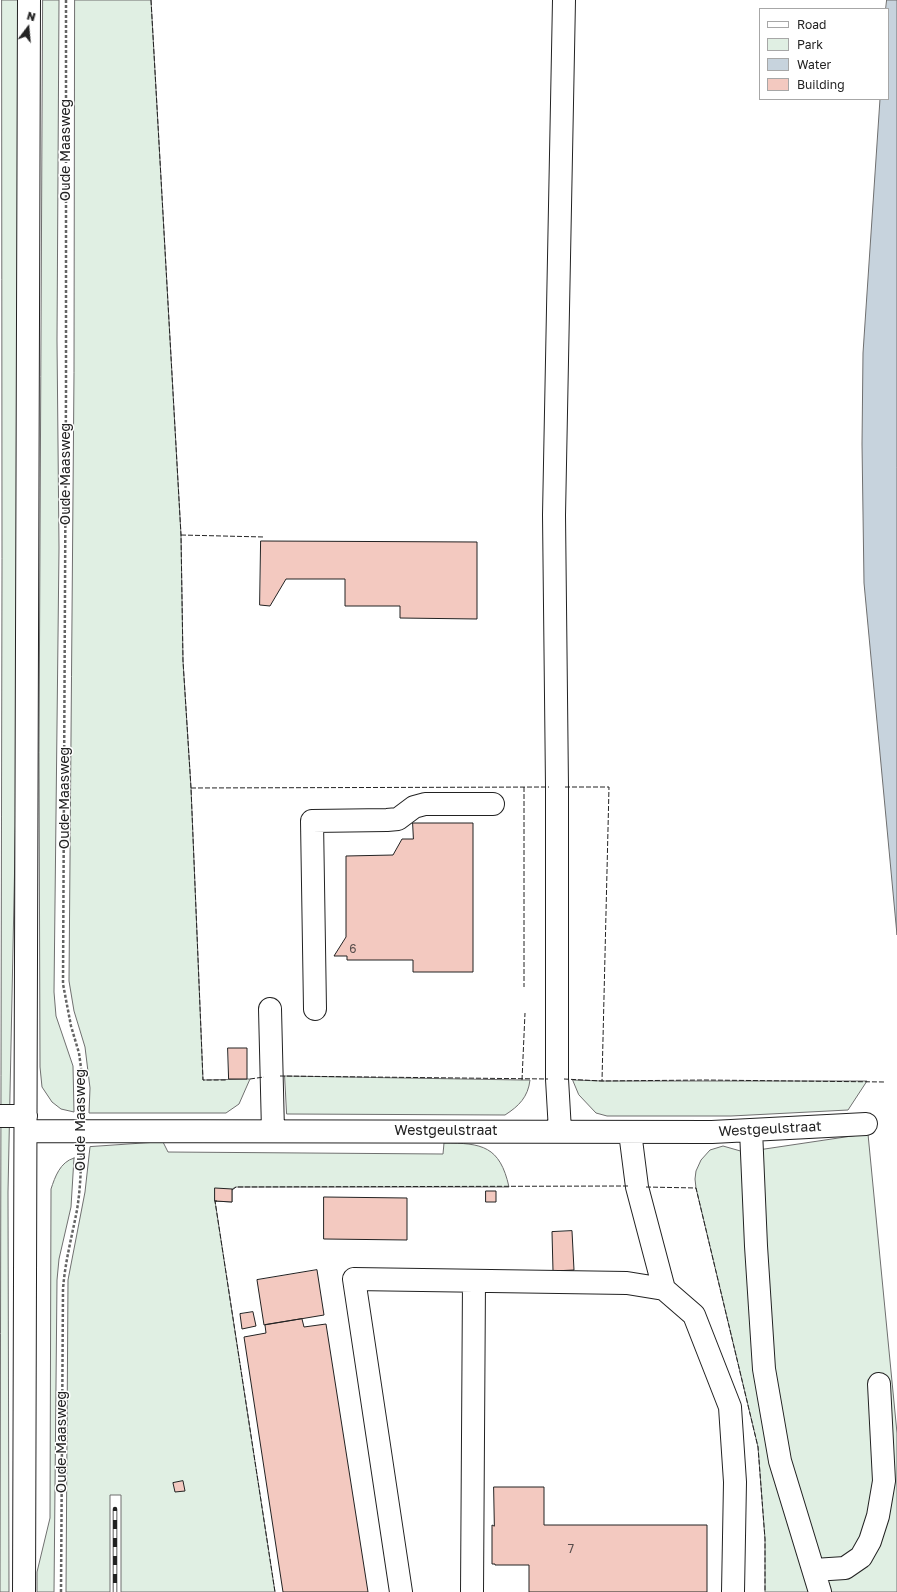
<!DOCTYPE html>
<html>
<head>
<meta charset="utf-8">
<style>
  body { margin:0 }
  #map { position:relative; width:897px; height:1592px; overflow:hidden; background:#fff; font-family:"Golos Text",sans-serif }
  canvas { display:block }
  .legend { position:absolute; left:759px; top:8px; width:130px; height:92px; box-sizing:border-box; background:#fff; border:1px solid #a7a7a7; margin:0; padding:5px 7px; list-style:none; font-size:12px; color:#222 }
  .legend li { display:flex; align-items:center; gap:8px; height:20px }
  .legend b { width:20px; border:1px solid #a7a7a7 }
  .north { position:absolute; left:8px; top:8px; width:40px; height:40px; -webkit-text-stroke:3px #fff; paint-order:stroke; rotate:16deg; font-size:11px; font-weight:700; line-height:16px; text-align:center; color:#222 }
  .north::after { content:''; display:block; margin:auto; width:14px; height:18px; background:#222; clip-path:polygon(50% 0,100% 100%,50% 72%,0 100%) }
</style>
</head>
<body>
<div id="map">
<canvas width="897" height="1592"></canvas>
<ul class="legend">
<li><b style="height:5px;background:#fff"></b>Road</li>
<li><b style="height:11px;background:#e0efe3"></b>Park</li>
<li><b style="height:11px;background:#c7d3dd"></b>Water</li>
<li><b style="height:11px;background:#f3c9c0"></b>Building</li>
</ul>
<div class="north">N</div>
</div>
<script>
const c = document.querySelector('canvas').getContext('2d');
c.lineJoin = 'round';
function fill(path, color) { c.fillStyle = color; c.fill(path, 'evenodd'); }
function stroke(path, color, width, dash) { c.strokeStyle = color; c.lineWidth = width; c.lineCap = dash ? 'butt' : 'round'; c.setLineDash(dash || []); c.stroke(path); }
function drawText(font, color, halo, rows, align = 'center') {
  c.font = font + ' "Golos Text",sans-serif'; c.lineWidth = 3; c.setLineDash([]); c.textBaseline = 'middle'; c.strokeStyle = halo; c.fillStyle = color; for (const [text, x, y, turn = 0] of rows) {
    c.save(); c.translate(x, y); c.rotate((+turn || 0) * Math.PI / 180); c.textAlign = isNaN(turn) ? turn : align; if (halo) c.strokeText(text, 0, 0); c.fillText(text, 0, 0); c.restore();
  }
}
const green = new Path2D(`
  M 2,0 L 22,0 L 25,360 L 8,1192 L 9,1592 L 0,1592 L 2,559 Z
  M 43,0 L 59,0 L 57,340 L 59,548 L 54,992 L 56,1016 L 73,1066 L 74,1112 L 61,1109 L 52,1102 L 42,1087 L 40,1067 L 39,753 Z
  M 75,0 L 151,0 L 181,535 L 183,661 L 191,788 L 203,1080 L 250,1079 L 239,1104 L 226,1113 L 89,1113 L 90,1088 L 85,1047 L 74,1011 L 69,981 L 74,373 Z
  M 285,1076 L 522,1080 L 530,1080 C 528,1097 519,1106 505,1115 L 287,1114 Z
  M 573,1080 L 602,1081 L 867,1081 L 848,1110 L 731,1116 L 607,1116 L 596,1113 L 579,1095 Z
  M 868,1134 L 897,1433 L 897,1592 L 765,1592 L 765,1539 L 758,1447 L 696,1188 L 695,1179 L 696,1171 L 701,1160 L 710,1150 L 723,1146 L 744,1152 L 758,1150 Z
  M 163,1142 L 168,1152 L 443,1154 L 444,1143 C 482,1143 500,1146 509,1187 L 236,1187 L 232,1189 L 232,1202 L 215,1201 L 275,1592 L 121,1592 L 121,1495 L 110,1495 L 110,1592 L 66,1592 L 68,1280 L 85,1192 L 90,1147 Z
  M 74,1158 L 71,1207 L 59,1259 L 57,1280 L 54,1592 L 37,1592 L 37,1572 L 50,1518 L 51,1189 C 55,1177 60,1162 74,1158 Z`);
fill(green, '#e0efe3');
stroke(green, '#6f6f6f', 1);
const water = new Path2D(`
  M 887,0 L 897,0 L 897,935 L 864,583 L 862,444 L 863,353 L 880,99 L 888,99 L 888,9 L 886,9 Z`);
fill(water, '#c7d3dd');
stroke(water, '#6f6f6f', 1);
const building = new Path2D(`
  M 261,541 L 477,542 L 477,619 L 400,618 L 400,606 L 345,606 L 345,579 L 286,579 L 270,606 L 260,605 Z
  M 413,823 L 473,823 L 473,972 L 413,972 L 413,960 L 347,960 L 347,956 L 334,956 L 346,937 L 346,856 L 393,855 L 402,839 L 413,839 Z
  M 228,1048 L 247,1048 L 247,1079 L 229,1079 Z
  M 215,1188 L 232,1189 L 232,1202 L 215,1201 Z
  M 486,1191 L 496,1191 L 496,1202 L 486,1202 Z
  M 324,1197 L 407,1198 L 407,1240 L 324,1239 Z
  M 572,1231 L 574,1270 L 553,1271 L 552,1232 Z
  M 317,1270 L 324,1315 L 264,1325 L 257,1280 Z
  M 253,1312 L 256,1326 L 242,1329 L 240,1314 Z
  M 302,1319 L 304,1327 L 326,1324 L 368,1592 L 283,1592 L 244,1337 L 266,1333 L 265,1325 Z
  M 183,1481 L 185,1491 L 175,1492 L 173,1483 Z
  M 494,1487 L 544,1487 L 544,1525 L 707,1525 L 707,1592 L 529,1592 L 529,1565 L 495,1565 L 495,1564 L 492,1564 L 492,1525 L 494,1526 Z`);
fill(building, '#f3c9c0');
stroke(building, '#222', 1);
const minor = new Path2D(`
  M 270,1009 L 273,1131
  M 315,1009 L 312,821 L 387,820 L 398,819 L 414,807 L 425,804 L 493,804
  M 0,1116 L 26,1116
  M 751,1130 L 756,1246 L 764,1369 L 780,1461 L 820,1592
  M 26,1131 L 712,1132 L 866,1124
  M 560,1131 L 557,1079 L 557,787 L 554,515 L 564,0
  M 630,1132 L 637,1187 L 664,1289
  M 814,1570 L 845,1568 L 861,1557 L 870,1541 L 878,1516 L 884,1481 L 879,1384
  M 24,1592 L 29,0
  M 401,1592 L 354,1279 L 627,1283 L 664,1289 L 694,1315 L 730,1407 L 735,1482 L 733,1592
  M 472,1592 L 474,1281`);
stroke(minor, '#222', 24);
stroke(new Path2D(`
  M 66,0 L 66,392 L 63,984 L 71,1026 L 79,1053 L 82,1075 L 82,1107
  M 61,1592 L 63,1289 C 65,1262 72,1236 77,1210 C 80,1191 81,1173 81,1154`), '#646464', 2.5, [3, 2]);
stroke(minor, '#fff', 22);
const rail = new Path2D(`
  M 115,1592 L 115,1509`);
stroke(rail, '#222', 4.5);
stroke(rail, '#fff', 3, [9]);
stroke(new Path2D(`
  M 151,0 L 181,535 L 183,661 L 191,788 L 203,1080 L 226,1080
  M 181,535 L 264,537
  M 524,787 L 524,987
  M 565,787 L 609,787 L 602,1081
  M 191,788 L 549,787
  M 280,1076 L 548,1079
  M 250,1079 L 264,1077
  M 564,1079 L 602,1081 L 705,1080 L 885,1082
  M 522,1080 L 525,1013
  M 646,1187 L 696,1188 L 758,1447 L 765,1539 L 765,1592
  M 232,1190 L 236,1187 L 628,1186
  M 217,1201 L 215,1201 L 275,1592`), '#222', 1, [5, 2]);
drawText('12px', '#564c4a', null, [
  ["6",353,949],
  ["7",571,1549]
]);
drawText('14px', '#222', '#fff', [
  ["Oude Maasweg",66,150,-90],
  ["Oude Maasweg",66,474,-90],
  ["Oude Maasweg",65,798,-90],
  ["Oude Maasweg",81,1120,-90],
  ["Westgeulstraat",770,1129,-3],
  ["Westgeulstraat",446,1131],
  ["Oude Maasweg",62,1442,-90]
]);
</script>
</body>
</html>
